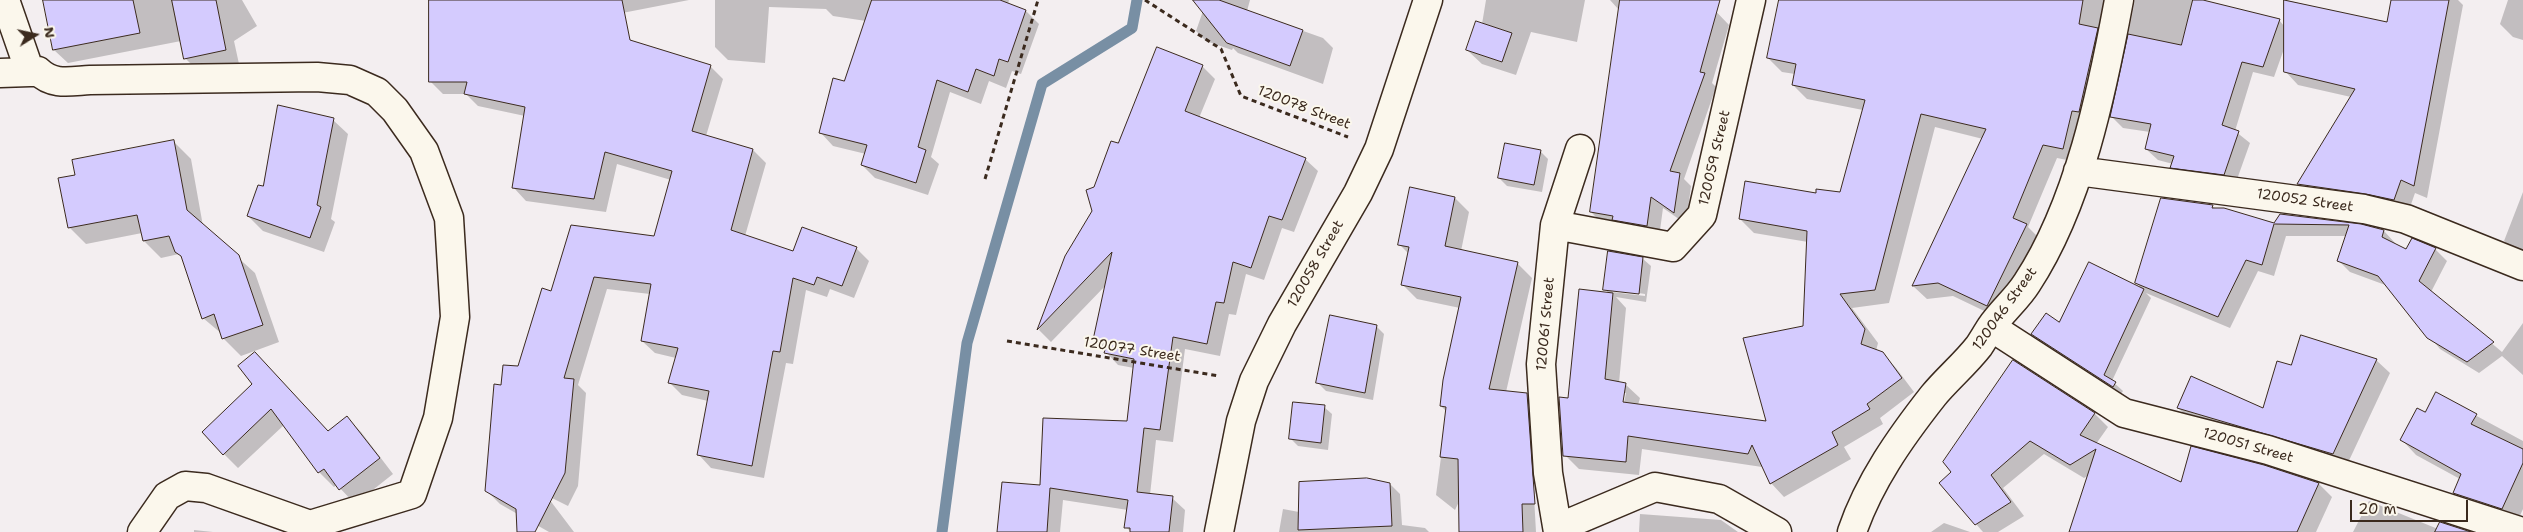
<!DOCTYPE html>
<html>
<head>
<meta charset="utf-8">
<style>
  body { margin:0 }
  #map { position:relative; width:2523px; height:532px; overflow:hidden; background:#f3eef0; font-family:"Shantell Sans",sans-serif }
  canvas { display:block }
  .north { position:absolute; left:10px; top:10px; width:50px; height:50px; -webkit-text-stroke:4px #fbf7ec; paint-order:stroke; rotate:80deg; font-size:14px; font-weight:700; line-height:20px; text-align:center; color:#3b2a1e }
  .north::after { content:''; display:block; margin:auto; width:18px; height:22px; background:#3b2a1e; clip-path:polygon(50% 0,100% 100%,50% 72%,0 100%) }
  .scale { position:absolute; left:2350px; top:500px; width:118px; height:22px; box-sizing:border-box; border:2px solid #3b2a1e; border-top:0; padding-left:6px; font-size:15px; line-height:18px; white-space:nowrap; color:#3b2a1e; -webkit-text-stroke:4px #fbf7ec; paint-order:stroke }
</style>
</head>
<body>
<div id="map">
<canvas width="2523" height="532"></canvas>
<div class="north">N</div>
<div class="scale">20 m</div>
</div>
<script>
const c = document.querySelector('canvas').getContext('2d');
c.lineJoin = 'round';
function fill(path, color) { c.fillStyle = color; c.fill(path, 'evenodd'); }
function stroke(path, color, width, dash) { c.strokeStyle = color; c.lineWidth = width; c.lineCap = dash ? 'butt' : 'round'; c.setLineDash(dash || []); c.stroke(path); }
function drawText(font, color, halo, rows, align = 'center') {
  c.font = font + ' "Shantell Sans",sans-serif'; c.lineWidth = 4; c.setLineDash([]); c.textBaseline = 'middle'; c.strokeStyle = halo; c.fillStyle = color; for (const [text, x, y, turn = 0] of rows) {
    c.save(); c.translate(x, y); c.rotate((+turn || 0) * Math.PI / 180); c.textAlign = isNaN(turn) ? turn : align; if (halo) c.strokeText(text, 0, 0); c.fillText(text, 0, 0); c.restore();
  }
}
fill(new Path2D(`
  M 45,0 L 242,0 L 257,26 L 234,41 L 239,64 L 198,71 L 185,58 L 181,41 L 68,63 L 54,50 Z
  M 430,0 L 689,0 L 571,23 L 710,66 L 723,79 L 706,136 L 753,150 L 766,163 L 745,236 L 793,252 L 856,248 L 869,261 L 854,298 L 830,289 L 827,297 L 806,290 L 793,364 L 786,363 L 764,478 L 711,468 L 699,455 L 708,401 L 682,395 L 669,382 L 676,358 L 655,353 L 642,341 L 650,294 L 607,289 L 578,385 L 586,393 L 578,486 L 568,506 L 546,495 L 574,532 L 549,532 L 500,504 L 487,491 L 502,386 L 519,367 L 552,292 L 655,237 L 671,180 L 617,164 L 606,212 L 526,201 L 514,188 L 525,116 L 478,106 L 466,94 L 443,94 L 430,81 Z
  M 715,0 L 1009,0 L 1008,4 L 1026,11 L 1039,24 L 1021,74 L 1012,71 L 1006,88 L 989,81 L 981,104 L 950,92 L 931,157 L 939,164 L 928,195 L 875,178 L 862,165 L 866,154 L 833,146 L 821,133 L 844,82 L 866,21 L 833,16 L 826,9 L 769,7 L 765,63 L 728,60 L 715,47 Z
  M 1195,0 L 1250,0 L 1247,11 L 1323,38 L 1333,48 L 1323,84 L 1238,53 L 1233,48 L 1232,50 L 1206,41 L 1196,31 L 1203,11 Z
  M 1486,0 L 1585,0 L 1577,42 L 1531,32 L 1516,75 L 1482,64 L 1467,50 L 1482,24 Z
  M 1610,0 L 1705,0 L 1729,25 L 1712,83 L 1716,87 L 1684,179 L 1691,186 L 1686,224 L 1663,208 L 1659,238 L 1603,224 L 1591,212 L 1619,10 Z
  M 1898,0 L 2113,0 L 2077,162 L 2057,158 L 2028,227 L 2040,239 L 2001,319 L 1953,296 L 1927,299 L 1913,286 L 1983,139 L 1935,127 L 1889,303 L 1852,308 L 1878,343 L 1876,351 L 1882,353 L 1896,368 L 1914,392 L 1880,418 L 1883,424 L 1844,447 L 1851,459 L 1784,497 L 1771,483 L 1762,465 L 1762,467 L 1642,449 L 1639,475 L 1579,469 L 1565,455 L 1569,399 L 1609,294 L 1605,289 L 1643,259 L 1651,266 L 1646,302 L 1616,297 L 1626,308 L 1619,383 L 1626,385 L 1640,398 L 1638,405 L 1768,423 L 1804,327 L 1808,242 L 1754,233 L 1740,219 L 1817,195 L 1841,193 L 1863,110 L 1807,99 L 1793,85 L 1795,74 L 1782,72 L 1768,58 ZM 1612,289 L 1645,294 L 1645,296 L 1612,292 ZM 1623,393 L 1626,393 L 1623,408 L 1621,408 Z
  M 2135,0 L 2198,0 L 2279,20 L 2285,27 L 2286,0 L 2388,24 L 2393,0 L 2458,0 L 2463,5 L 2427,198 L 2415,193 L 2408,213 L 2312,197 L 2299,184 L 2351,97 L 2298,85 L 2285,71 L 2285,46 L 2274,77 L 2253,72 L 2235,131 L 2250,143 L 2235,185 L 2183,178 L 2172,167 L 2173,164 L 2158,160 L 2146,149 L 2150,132 L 2123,128 L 2112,117 Z
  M 2508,0 L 2523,0 L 2523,40 L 2513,37 L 2500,24 Z
  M 1202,66 L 1215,79 L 1199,118 L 1305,159 L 1318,171 L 1294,232 L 1282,228 L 1264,280 L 1246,274 L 1236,315 L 1229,314 L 1220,356 L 1185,349 L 1173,442 L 1156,440 L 1150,495 L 1172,498 L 1185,510 L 1183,532 L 1131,532 L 1126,527 L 1128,510 L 1063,500 L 1060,532 L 999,532 L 1042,486 L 1128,423 L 1134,368 L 1118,365 L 1095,340 L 1107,284 L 1051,342 L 1039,330 L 1066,257 L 1094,211 L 1095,188 L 1119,145 Z
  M 333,120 L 348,134 L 331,219 L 335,222 L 324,252 L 263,231 L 248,216 L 263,188 Z
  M 174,142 L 191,159 L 203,226 L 255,273 L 279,342 L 241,356 L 224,339 L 222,334 L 203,318 L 183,258 L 179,254 L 161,258 L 144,241 L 142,233 L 86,244 L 69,227 L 76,176 Z
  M 1540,151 L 1548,159 L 1542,192 L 1507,186 L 1499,178 Z
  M 2523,192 L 2523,257 L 2504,241 Z
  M 1455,198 L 1469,212 L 1461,251 L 1518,264 L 1532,278 L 1506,392 L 1514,393 L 1529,408 L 1536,532 L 1478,532 L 1474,470 L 1455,510 L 1436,495 L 1447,412 L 1441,406 L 1460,308 L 1417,299 L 1402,284 L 1409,254 L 1399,244 Z
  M 2212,206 L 2216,209 L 2224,209 L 2275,225 L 2280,215 L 2361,226 L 2384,231 L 2395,243 L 2395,245 L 2406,250 L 2435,249 L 2447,261 L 2431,292 L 2502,352 L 2523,323 L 2523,375 L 2502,356 L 2479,373 L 2440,349 L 2388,286 L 2350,272 L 2338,260 L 2347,236 L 2286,236 L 2274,276 L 2258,271 L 2230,328 L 2146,293 L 2151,298 L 2112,381 L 2123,391 L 2121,394 L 2040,342 L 2033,334 L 2059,324 L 2090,264 L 2144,291 L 2136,282 Z
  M 1376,326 L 1384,334 L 1373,400 L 1326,391 L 1318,383 Z
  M 2376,360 L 2390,373 L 2346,467 L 2192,421 L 2178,408 L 2264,410 L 2292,367 Z
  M 2014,362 L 2095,414 L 2108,427 L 2096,444 L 2182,484 L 2263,466 L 2319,484 L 2332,497 L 2316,532 L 2070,532 L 2089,475 L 2084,478 L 2044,454 L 2003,488 L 2024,516 L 1998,532 L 1983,532 L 1976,524 L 1953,472 Z
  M 253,384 L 329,432 L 347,418 L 361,432 L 393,474 L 355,504 L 337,485 L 334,487 L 319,472 L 284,425 L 238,468 L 224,454 Z
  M 2436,394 L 2523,441 L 2523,509 L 2518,520 L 2469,508 L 2454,493 L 2460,479 L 2416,455 L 2402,440 L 2425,414 Z
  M 1324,407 L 1332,414 L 1328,450 L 1298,446 L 1290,438 Z
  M 1390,484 L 1400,494 L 1402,525 L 1425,528 L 1429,532 L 1279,532 L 1283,509 L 1299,512 Z
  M 2369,501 L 2438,529 L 2467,532 L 2353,532 Z
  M 1640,514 L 1721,520 L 1738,532 L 1639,532 Z
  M 1944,523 L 1970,532 L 1931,532 Z
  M 194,530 L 213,532 L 194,532 Z`), '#0003');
stroke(new Path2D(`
  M 942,532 L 967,343 L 1042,84 L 1132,28 L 1137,0`), '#788fa4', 11);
const building = new Path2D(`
  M 43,0 L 133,0 L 140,33 L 53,50 Z
  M 172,0 L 216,0 L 226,50 L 184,59 Z
  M 429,0 L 622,0 L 630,40 L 711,65 L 692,131 L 753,149 L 731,230 L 793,251 L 802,227 L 857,247 L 842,286 L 817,277 L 814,285 L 793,278 L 780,352 L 773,351 L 752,466 L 697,455 L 709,391 L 668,383 L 678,348 L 641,341 L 651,284 L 594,277 L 564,378 L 574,379 L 565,473 L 535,532 L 517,532 L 516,509 L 485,491 L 494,384 L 501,385 L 503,365 L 518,366 L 542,288 L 551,291 L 571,225 L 654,236 L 672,171 L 605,152 L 594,199 L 512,188 L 525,107 L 464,94 L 467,82 L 429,82 Z
  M 872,0 L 1000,0 L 1026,10 L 1008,62 L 999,59 L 994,76 L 976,69 L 968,92 L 937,80 L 918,147 L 926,150 L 916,183 L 861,165 L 867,145 L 819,133 L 833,78 L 844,81 Z
  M 1193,0 L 1219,0 L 1303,30 L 1290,66 L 1227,43 Z
  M 1620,0 L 1720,0 L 1700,72 L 1705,73 L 1670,171 L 1680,173 L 1674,213 L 1651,197 L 1647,226 L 1612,220 L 1613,216 L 1590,212 Z
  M 1779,0 L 2083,0 L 2079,24 L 2098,28 L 2079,112 L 2072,111 L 2063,149 L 2043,145 L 2013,218 L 2027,224 L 1987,306 L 1938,283 L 1912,286 L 1986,129 L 1921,114 L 1875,290 L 1840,294 L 1865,329 L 1861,344 L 1883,352 L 1902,378 L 1867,404 L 1870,409 L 1832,432 L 1838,445 L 1770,484 L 1752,445 L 1748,454 L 1628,436 L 1626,462 L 1563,456 L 1559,397 L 1568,398 L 1579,289 L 1613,293 L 1605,379 L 1626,383 L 1623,402 L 1766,421 L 1743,338 L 1803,326 L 1807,231 L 1739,219 L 1745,181 L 1816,193 L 1816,189 L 1840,192 L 1865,100 L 1792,85 L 1796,64 L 1767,58 Z
  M 2193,0 L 2203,0 L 2280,19 L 2263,67 L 2242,62 L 2222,125 L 2239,131 L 2224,175 L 2170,168 L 2174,156 L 2145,149 L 2151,124 L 2110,117 L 2128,34 L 2181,45 Z
  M 2284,0 L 2387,22 L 2391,0 L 2449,0 L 2414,186 L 2401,180 L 2394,200 L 2366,194 L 2297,184 L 2355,89 L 2284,72 Z
  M 1476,21 L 1512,33 L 1502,62 L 1466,50 Z
  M 1157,47 L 1203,65 L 1185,111 L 1306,158 L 1282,220 L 1269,216 L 1251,268 L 1233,262 L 1224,303 L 1216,302 L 1207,344 L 1173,337 L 1160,430 L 1144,428 L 1137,492 L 1173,496 L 1169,532 L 1130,532 L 1130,528 L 1124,528 L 1128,500 L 1050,488 L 1047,532 L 997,532 L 1002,482 L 1040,485 L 1043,418 L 1127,421 L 1134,359 L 1104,353 L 1107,343 L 1093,340 L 1112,252 L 1037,330 L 1065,256 L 1092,211 L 1086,190 L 1094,187 L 1111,141 L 1118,143 Z
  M 278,105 L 334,118 L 317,205 L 321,207 L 310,238 L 247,216 L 258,185 L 263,186 Z
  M 174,140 L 187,210 L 239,255 L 263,325 L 222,339 L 214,314 L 202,319 L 181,256 L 175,252 L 169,236 L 143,241 L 137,215 L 68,228 L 58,178 L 75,175 L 72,160 Z
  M 1505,143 L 1541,150 L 1534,185 L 1498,178 Z
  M 1410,187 L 1455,197 L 1445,246 L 1518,262 L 1489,389 L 1527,393 L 1535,504 L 1522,504 L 1523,532 L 1459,532 L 1458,459 L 1440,457 L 1446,407 L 1440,406 L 1443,380 L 1461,297 L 1401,285 L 1409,247 L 1398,245 Z
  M 2161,198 L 2213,205 L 2212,208 L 2224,208 L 2274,223 L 2280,214 L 2361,224 L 2384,230 L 2382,237 L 2406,249 L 2412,238 L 2436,248 L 2419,281 L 2494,342 L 2467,362 L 2427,338 L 2378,276 L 2337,261 L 2349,225 L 2274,224 L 2262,265 L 2246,260 L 2218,317 L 2135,283 Z
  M 1608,251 L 1643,257 L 1639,294 L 1603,290 Z
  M 2089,262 L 2144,289 L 2104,375 L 2116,382 L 2113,387 L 2031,334 L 2046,313 L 2059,322 Z
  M 1330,315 L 1377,325 L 1365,393 L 1316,383 Z
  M 2301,335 L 2377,359 L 2333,454 L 2177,408 L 2191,376 L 2263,408 L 2277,361 L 2291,365 Z
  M 255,352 L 328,431 L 347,416 L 380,458 L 339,490 L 324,469 L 318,473 L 271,409 L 223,455 L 202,432 L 252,384 L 238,366 Z
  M 2013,360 L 2095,413 L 2080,435 L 2181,482 L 2191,446 L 2264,465 L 2319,483 L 2297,532 L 2069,532 L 2096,449 L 2070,465 L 2030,441 L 1991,475 L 2011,502 L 1975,525 L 1939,483 L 1951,472 L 1943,462 Z
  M 2436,392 L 2477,414 L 2471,424 L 2523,449 L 2523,463 L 2502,509 L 2453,493 L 2461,474 L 2400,440 L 2417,408 L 2425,412 Z
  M 1293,402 L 1325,405 L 1321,443 L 1289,439 Z
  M 1367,478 L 1390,483 L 1392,526 L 1298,530 L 1299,482 Z
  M 2440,522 L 2471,532 L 2435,532 Z`);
fill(building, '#d4cbfe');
stroke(building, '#3b2a1e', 1);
const minor = new Path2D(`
  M 5,0 L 30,72 L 38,71 C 53,86 71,81 90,80 L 317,77 L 350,80 L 377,92 L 395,110 L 424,151 L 449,218 L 455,317 L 438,418 L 412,494 L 310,525 L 206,488 L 185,486 L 167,496 L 142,532
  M 0,73 L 30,72
  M 2078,171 L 2364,209 L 2406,219 L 2523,266
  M 1555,225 L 1673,247 L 1702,215 L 1751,0
  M 1991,327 L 2124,413 L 2268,450 L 2522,532
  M 1558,528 L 1655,487 L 1719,499 L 1777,532
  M 1219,532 L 1241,421 L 1254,381 L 1282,324 L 1358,193 L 1379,149 L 1428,0
  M 1558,532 L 1548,473 L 1541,364 L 1555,225 L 1580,149
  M 1852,532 C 1869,482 1900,438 1933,396 C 1947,379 1965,364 1979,346 C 1983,340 1987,333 1991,327 C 2002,311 2017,299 2027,283 C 2079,204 2102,92 2119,0`);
stroke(minor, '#3b2a1e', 31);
stroke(new Path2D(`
  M 1145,0 L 1221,49 L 1241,96 L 1348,137
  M 985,179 L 1038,0
  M 1007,341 L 1219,376`), '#3b2a1e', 3, [5, 4]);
stroke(minor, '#fbf7ec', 28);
drawText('14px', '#3b2a1e', '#fbf7ec', [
  ["120078 Street",1304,108,21],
  ["120059 Street",1715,158,-77],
  ["120052 Street",2305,201,8],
  ["120058 Street",1316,264,-60],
  ["120046 Street",2005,309,-54],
  ["120061 Street",1546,324,-85],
  ["120077 Street",1132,350,9],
  ["120051 Street",2248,446,16]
]);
</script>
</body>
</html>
